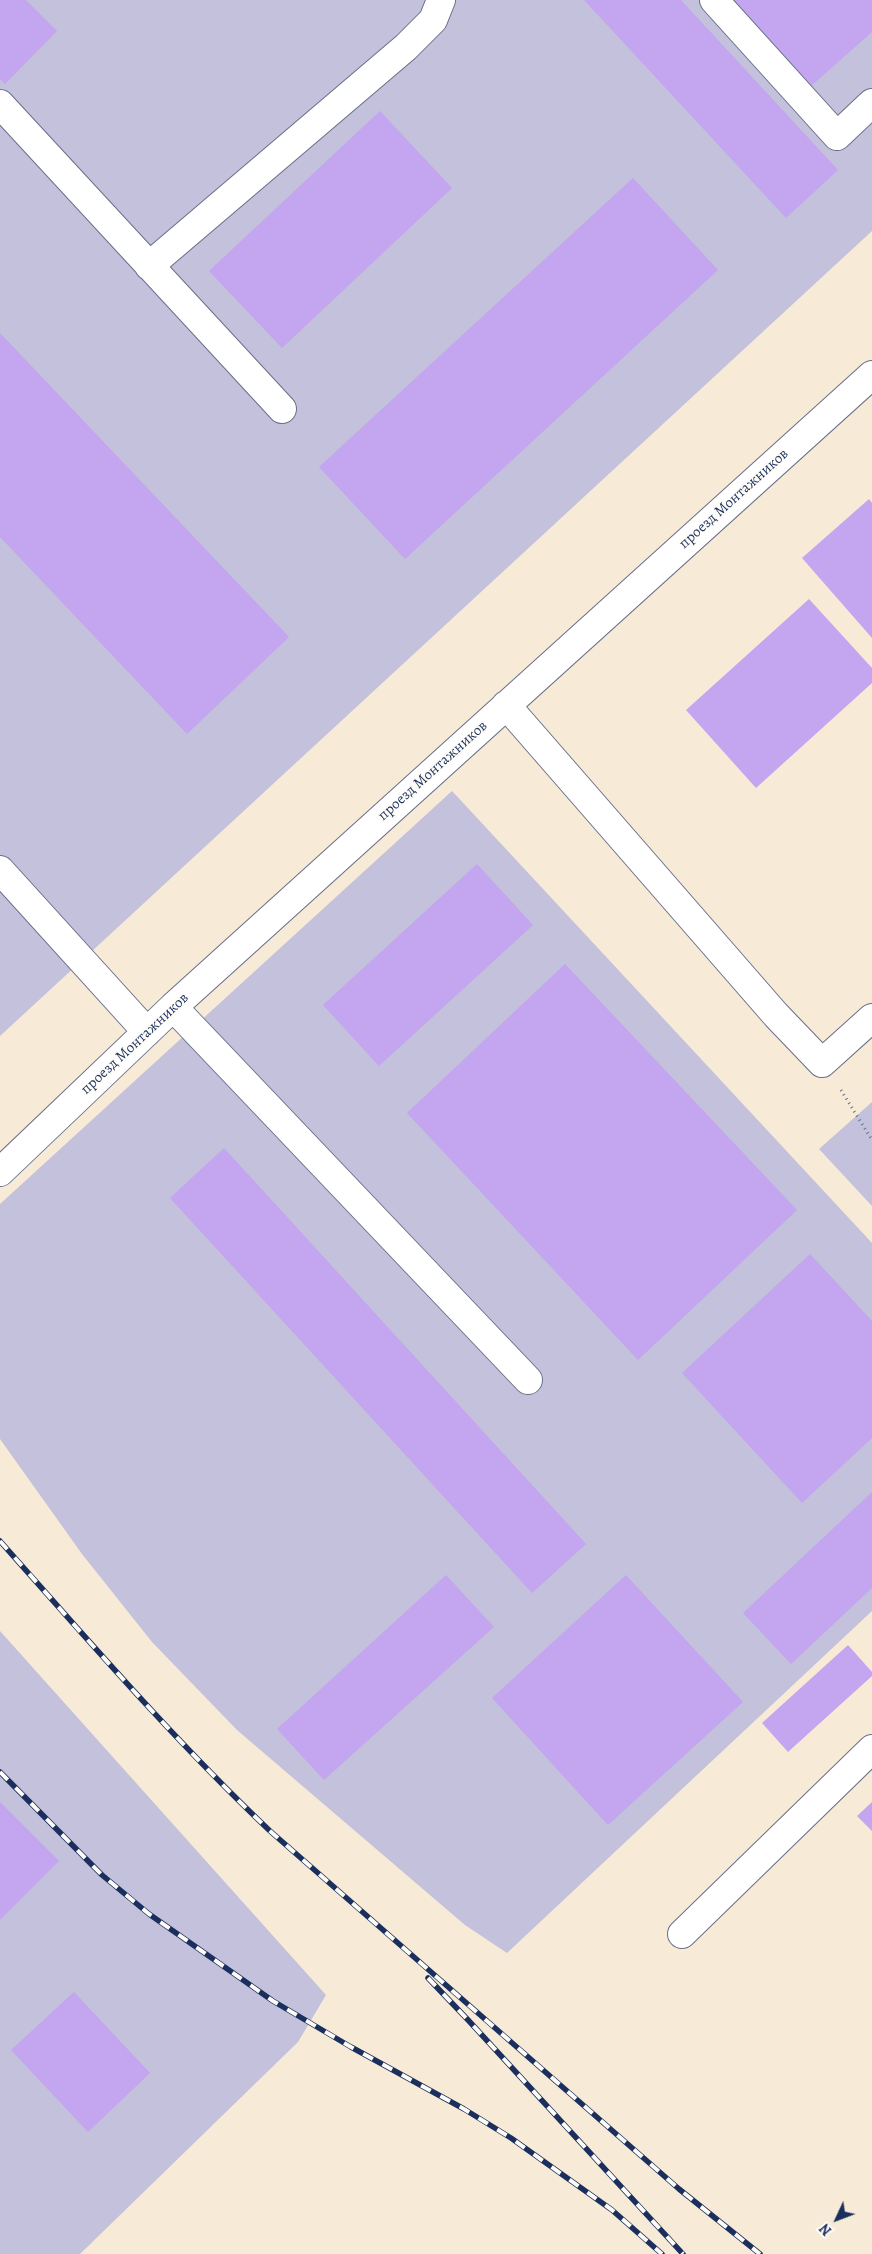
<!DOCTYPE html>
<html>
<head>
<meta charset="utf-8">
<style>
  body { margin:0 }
  #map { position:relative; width:872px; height:2254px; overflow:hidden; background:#f7ead7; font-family:Alegreya,serif }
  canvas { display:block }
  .north { position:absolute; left:812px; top:2194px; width:50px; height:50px; -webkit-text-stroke:4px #fdfcf7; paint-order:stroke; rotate:227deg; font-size:14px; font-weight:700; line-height:20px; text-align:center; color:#1b2f5e }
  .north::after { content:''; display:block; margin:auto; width:18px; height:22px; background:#1b2f5e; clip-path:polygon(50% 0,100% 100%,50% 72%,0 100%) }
</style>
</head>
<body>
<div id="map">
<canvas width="872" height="2254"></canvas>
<div class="north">N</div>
</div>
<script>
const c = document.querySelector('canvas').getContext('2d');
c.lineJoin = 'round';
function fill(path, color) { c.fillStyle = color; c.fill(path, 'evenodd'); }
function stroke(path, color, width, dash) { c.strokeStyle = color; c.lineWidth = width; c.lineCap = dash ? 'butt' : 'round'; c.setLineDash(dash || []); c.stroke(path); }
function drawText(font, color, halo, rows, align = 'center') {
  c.font = font + ' Alegreya,serif'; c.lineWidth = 4; c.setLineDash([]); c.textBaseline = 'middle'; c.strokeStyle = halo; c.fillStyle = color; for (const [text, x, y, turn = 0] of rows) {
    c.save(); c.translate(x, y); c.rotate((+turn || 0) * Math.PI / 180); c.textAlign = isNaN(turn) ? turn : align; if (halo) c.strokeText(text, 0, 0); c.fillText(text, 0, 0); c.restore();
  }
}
fill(new Path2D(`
  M 0,0 L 872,0 L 872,231 L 0,1036 Z
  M 452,791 L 872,1243 L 872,1611 L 507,1953 L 465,1925 L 237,1730 L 152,1642 L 82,1554 L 0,1439 L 0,1204 Z
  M 872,1102 L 872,1206 L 819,1149 Z
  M 0,1631 L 326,1995 L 298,2042 L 80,2254 L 0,2254 Z`), '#c3c1db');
fill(new Path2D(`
  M 0,0 L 26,0 L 57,31 L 5,84 L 0,79 Z
  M 584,0 L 681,0 L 838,170 L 786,218 Z
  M 734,0 L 872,0 L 872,32 L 811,86 Z
  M 380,111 L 452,188 L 282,348 L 209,271 Z
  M 633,178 L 718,270 L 405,559 L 319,467 Z
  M 0,333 L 289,637 L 187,734 L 0,537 Z
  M 869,499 L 872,503 L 872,638 L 802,558 Z
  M 809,599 L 872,668 L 872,683 L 756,788 L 686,710 Z
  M 477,864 L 533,925 L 379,1066 L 323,1005 Z
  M 565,964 L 797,1210 L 638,1360 L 407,1113 Z
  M 224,1148 L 586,1544 L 532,1593 L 170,1198 Z
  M 810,1254 L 872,1321 L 872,1438 L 802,1503 L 682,1373 Z
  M 872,1492 L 872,1588 L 791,1664 L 743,1613 Z
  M 446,1575 L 494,1627 L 324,1780 L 277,1729 Z
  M 626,1575 L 743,1702 L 608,1825 L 492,1698 Z
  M 848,1645 L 872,1672 L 872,1676 L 788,1752 L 762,1723 Z
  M 0,1802 L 59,1861 L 0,1920 Z
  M 872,1802 L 872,1831 L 857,1816 Z
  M 74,1992 L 150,2073 L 88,2132 L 11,2050 Z`), '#c3a5f0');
const minor = new Path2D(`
  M 714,0 L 837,136 L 872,103
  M 0,104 L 282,409
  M 149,266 L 406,47 L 433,20 L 441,0
  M 506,705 L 776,1015 L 822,1063 L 872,1018
  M 0,870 L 147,1032
  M 173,1007 L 528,1380
  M 0,1172 L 173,1007 L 872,375
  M 682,1934 L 872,1749`);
stroke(minor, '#687088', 30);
stroke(new Path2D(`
  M 841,1090 L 872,1140`), '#687088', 3, [1, 4]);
stroke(minor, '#fff', 28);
const rail = new Path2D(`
  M 0,1541 C 88,1640 174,1740 270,1831 L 679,2189 L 760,2254
  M 0,1772 L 102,1875 L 149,1914 L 273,2001 L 351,2047 L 464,2109 L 511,2138 L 612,2210 L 662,2254
  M 428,1978 L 469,2021 L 683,2254`);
stroke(rail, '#1b2f5e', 5.5);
stroke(rail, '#fdfcf7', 4, [11]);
drawText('15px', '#1b2f5e', '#fdfcf7', [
  ["проезд Монтажников",734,499,-42],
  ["проезд Монтажников",433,771,-42],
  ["проезд Монтажников",135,1044,-43]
]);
</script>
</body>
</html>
